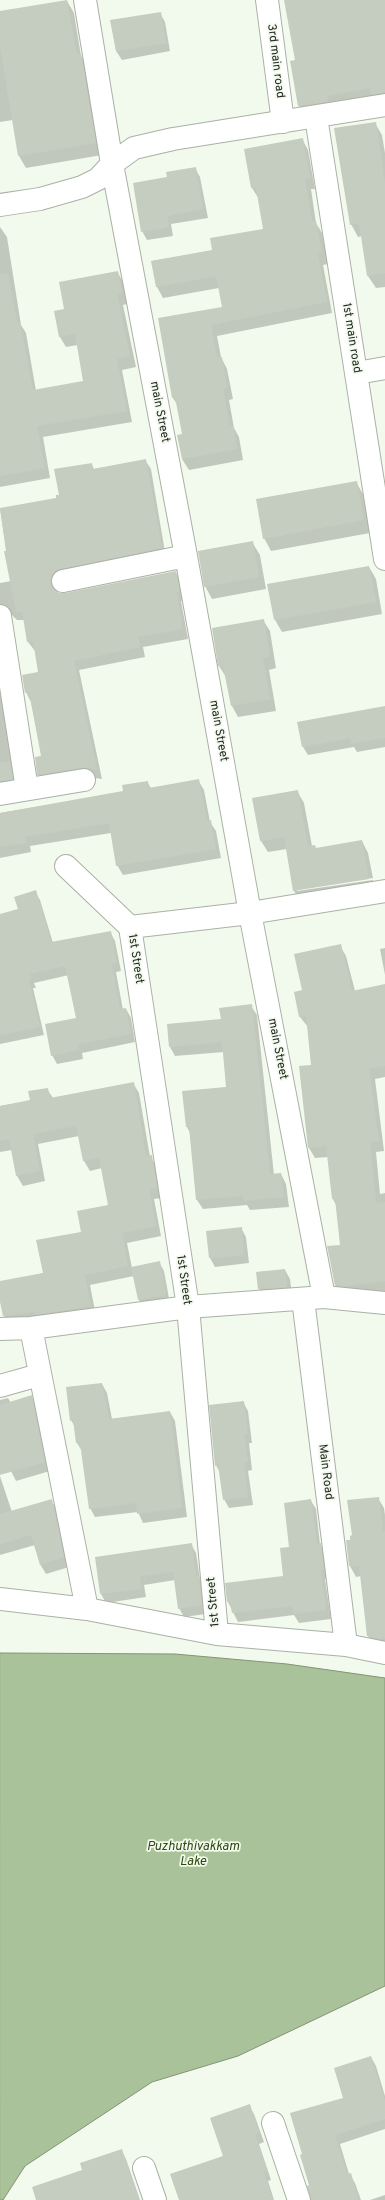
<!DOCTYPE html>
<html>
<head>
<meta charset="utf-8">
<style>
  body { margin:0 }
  canvas { display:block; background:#f2f9ed }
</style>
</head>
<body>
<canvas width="385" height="2200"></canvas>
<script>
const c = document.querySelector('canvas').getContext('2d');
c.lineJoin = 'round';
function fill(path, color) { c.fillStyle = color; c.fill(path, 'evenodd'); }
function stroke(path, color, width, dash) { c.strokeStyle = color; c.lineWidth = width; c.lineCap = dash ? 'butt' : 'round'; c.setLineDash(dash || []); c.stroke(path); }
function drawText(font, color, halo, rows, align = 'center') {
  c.font = font + ' Overpass,sans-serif'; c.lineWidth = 3.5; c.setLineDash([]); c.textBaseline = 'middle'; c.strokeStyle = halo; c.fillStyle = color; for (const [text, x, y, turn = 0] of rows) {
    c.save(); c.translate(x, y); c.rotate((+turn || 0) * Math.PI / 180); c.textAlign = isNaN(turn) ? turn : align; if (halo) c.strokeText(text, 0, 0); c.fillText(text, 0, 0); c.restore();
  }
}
const water = new Path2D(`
  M 0,1653 L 175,1654 L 287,1664 L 385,1678 L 385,1986 L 238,2056 L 152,2082 L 25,2166 L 3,2200 L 0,2200 Z`);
fill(water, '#aac299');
stroke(water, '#829476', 1);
fill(new Path2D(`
  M 285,0 L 385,0 L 385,102 L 305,115 L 299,106 L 291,62 L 297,61 Z
  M 67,1 L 74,13 L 81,56 L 88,67 L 102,155 L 26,168 L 19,156 L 13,120 L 0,122 L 0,12 Z
  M 160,13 L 165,22 L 170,51 L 122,60 L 116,51 L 111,21 Z
  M 375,123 L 382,135 L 385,153 L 385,287 L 376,288 L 368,276 L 362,236 L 358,237 L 351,224 Z
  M 302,139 L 308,150 L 315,189 L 311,189 L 316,223 L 322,233 L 328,264 L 323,265 L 332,313 L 217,336 L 221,357 L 227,369 L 233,399 L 229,400 L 234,428 L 239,437 L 243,460 L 189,470 L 182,459 L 183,435 L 178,406 L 173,398 L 159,319 L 223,308 L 219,288 L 163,298 L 157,287 L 152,261 L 213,251 L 265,230 L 259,199 L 252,188 L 246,150 Z
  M 195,168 L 200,177 L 208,218 L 171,224 L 173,236 L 147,240 L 142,231 L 168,178 Z
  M 0,227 L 7,237 L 21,325 L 26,333 L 36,391 L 84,382 L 78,345 L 66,347 L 60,337 L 65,309 L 117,272 L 124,283 L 127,304 L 123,305 L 136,367 L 122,370 L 132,422 L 43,437 L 50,478 L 0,487 Z
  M 145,460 L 151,469 L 166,558 L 56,587 L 56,591 L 58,594 L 66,594 L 175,572 L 181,581 L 184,600 L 181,601 L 188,639 L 143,647 L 145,657 L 79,670 L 102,779 L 88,777 L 44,784 L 38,775 L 42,756 L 31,702 L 26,692 L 39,673 L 35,651 L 28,642 L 24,620 L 17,620 L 11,614 L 0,615 L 0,583 L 11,581 L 0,509 L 57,499 L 91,464 L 94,469 Z
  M 356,482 L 363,494 L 370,533 L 271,551 L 264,538 Z
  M 252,542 L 260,555 L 266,589 L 212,599 L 205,586 Z
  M 369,567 L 376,579 L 382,614 L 282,632 L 275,620 Z
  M 263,620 L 270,631 L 276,668 L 269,670 L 276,711 L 238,717 L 232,706 L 226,677 L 219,666 Z
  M 0,676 L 18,789 L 0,791 Z
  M 385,707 L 385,747 L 357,752 L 354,747 L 308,755 L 303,747 Z
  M 198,780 L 204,790 L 210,822 L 216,831 L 221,858 L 123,875 L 117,865 L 111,833 L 30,846 L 31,852 L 0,858 L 0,813 L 124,792 L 147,782 L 151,788 Z
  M 297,791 L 304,803 L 312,846 L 317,849 L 362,841 L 368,853 L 373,878 L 297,889 L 297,891 L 373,880 L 375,891 L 301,902 L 294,891 L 287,849 L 268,852 L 261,841 Z
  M 35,892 L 40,900 L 53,943 L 110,932 L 115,941 L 121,971 L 116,972 L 123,1010 L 126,1009 L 131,1018 L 135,1042 L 82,1053 L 83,1059 L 57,1064 L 52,1055 L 77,1019 L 69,975 L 34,983 L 36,988 L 33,988 L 44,1035 L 0,1044 L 0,915 L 19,909 Z
  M 340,946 L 346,956 L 355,991 L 385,985 L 385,1077 L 375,1079 L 384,1151 L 376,1152 L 380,1194 L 385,1193 L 385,1295 L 341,1296 L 335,1285 L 328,1247 L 341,1246 L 337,1207 L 333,1199 L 328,1157 L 315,1158 L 309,1148 L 312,1066 L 308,1027 L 300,1017 L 295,993 L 303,991 Z
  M 385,948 L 385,975 L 380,949 Z
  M 251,1006 L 257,1015 L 274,1175 L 281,1174 L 286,1184 L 289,1207 L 250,1210 L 247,1205 L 203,1209 L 197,1200 L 190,1133 L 187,1127 L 227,1088 L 224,1052 L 175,1056 L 170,1047 Z
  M 133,1083 L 139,1093 L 150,1157 L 157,1166 L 162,1198 L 154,1199 L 161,1236 L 127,1243 L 132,1268 L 159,1262 L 164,1271 L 170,1304 L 144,1309 L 139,1300 L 134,1276 L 90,1285 L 96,1316 L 10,1326 L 4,1316 L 0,1297 L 0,1282 L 44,1273 L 109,1206 L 102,1168 L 90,1171 L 84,1161 L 79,1136 L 38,1144 L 45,1181 L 23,1186 L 17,1176 L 12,1150 L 0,1152 L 0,1106 L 31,1101 L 47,1089 L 53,1098 Z
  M 241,1228 L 246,1237 L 249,1263 L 215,1267 L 210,1258 Z
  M 285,1270 L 290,1279 L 292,1296 L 264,1298 L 259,1289 L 258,1272 Z
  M 102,1384 L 107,1393 L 112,1419 L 170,1412 L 175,1421 L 187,1517 L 143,1523 L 138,1512 L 95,1517 L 90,1508 L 82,1451 L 77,1443 L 75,1427 L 71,1420 Z
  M 31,1396 L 37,1406 L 50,1471 L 16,1481 L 0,1449 L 0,1400 L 8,1398 L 11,1403 Z
  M 243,1402 L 248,1411 L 252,1443 L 249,1443 L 252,1470 L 248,1471 L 253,1505 L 229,1508 L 224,1499 L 220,1473 L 216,1465 Z
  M 0,1476 L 12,1512 L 51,1500 L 57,1510 L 69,1567 L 46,1574 L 40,1564 L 35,1545 L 0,1555 Z
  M 378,1498 L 384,1508 L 385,1515 L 385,1649 L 374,1647 L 368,1636 L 361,1576 L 356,1577 L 350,1566 L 347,1541 L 351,1541 Z
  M 311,1501 L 316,1509 L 320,1544 L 325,1553 L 328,1578 L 325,1579 L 331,1619 L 299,1623 L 294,1615 L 238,1622 L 228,1602 L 284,1576 L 291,1548 Z
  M 191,1544 L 196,1553 L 200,1579 L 204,1586 L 206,1614 L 184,1617 L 179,1608 L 175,1580 L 144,1585 L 146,1597 L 106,1603 L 101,1594 Z
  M 371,2057 L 376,2066 L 385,2096 L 385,2129 L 340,2144 L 349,2174 L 355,2183 L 361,2200 L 313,2200 L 344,2098 Z
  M 249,2106 L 254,2114 L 264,2142 L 259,2144 L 271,2180 L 268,2181 L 274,2200 L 180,2200 L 225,2157 Z
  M 121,2150 L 126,2159 L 140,2200 L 37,2200 L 83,2170 Z
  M 385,2195 L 385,2200 L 370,2200 Z`), '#0003');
fill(new Path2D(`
  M 67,0 L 77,55 L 81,54 L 96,143 L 18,156 L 0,47 L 0,11 Z
  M 284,0 L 385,0 L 385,92 L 371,95 L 370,88 L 327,96 L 328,102 L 298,106 L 290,61 L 295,60 Z
  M 161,12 L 166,43 L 116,51 L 110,20 Z
  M 376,122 L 385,183 L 385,273 L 367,276 L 359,223 L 350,225 L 334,128 Z
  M 303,138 L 310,178 L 305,179 L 312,221 L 316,221 L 322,253 L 318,254 L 327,302 L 211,325 L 217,357 L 222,357 L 227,388 L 223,389 L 230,426 L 233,425 L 237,449 L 182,459 L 177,435 L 182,434 L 175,397 L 172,398 L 158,318 L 222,307 L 216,276 L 156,287 L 151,261 L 212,250 L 210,238 L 263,229 L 256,188 L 251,188 L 244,149 Z
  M 196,167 L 203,209 L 167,216 L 169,227 L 141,232 L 133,183 L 167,177 L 166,172 Z
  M 118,271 L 122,293 L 117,294 L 130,356 L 117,359 L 127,411 L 37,426 L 45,468 L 0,476 L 0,274 L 8,273 L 17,322 L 20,322 L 33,390 L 83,381 L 75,334 L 59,337 L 54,311 L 64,309 L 59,282 Z
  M 146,459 L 162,548 L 61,569 L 55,571 L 51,577 L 51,584 L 59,593 L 65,593 L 176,571 L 180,591 L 177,592 L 183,629 L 138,637 L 140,647 L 74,661 L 97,770 L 82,768 L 37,775 L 35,757 L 41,756 L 29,692 L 25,693 L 22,675 L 38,672 L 33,641 L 27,642 L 22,611 L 16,612 L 4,551 L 6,551 L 0,508 L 56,498 L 56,495 L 59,495 L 54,469 L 92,463 L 93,469 Z
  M 357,481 L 364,520 L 263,539 L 256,499 Z
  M 253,541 L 259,577 L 204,587 L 198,551 Z
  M 369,566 L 376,602 L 274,620 L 267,584 Z
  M 264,619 L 270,657 L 263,658 L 270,699 L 231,706 L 223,666 L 218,666 L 212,628 Z
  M 385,706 L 385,738 L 351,744 L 350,738 L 302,747 L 297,722 Z
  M 10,761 L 13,779 L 0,781 L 0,763 Z
  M 199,779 L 207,821 L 211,820 L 216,849 L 116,866 L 109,823 L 25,837 L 26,843 L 0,847 L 0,813 L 123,791 L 122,785 L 148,781 L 149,788 Z
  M 298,790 L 308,846 L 315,845 L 316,848 L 362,840 L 369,879 L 293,891 L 284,837 L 260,841 L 252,798 Z
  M 36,890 L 51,942 L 111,931 L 117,963 L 112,964 L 120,1009 L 126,1008 L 131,1034 L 78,1044 L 79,1050 L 51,1056 L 45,1024 L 76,1018 L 65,966 L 30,974 L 31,979 L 29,980 L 40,1027 L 0,1035 L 0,914 L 18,909 L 14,897 Z
  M 341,944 L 352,991 L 385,984 L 385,1066 L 369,1069 L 379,1141 L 370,1142 L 376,1203 L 385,1202 L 385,1281 L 344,1286 L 335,1285 L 327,1246 L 340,1245 L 335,1199 L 332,1199 L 326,1146 L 308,1148 L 299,1066 L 311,1065 L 306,1016 L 299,1017 L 294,992 L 302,990 L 294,954 Z
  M 252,1004 L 270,1174 L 281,1173 L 284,1197 L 244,1201 L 243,1196 L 196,1200 L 189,1127 L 186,1127 L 182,1091 L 226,1087 L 222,1042 L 169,1047 L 167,1024 L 221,1019 L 219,1008 Z
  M 134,1082 L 146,1156 L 152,1155 L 153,1163 L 157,1188 L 149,1189 L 156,1226 L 122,1233 L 128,1266 L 85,1275 L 91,1306 L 35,1315 L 34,1312 L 3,1316 L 0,1302 L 0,1281 L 43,1273 L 36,1240 L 81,1232 L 77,1211 L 108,1205 L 99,1158 L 83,1161 L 76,1126 L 33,1134 L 40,1171 L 16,1176 L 9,1139 L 0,1141 L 0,1106 L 30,1100 L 28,1091 L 48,1088 L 50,1098 Z
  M 242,1227 L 244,1255 L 209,1258 L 206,1231 Z
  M 160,1261 L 166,1295 L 138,1300 L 131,1267 Z
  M 285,1269 L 287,1287 L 258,1289 L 256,1272 Z
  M 102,1383 L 109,1419 L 170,1411 L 182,1508 L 137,1514 L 136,1503 L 89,1509 L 80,1443 L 76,1443 L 73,1420 L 70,1421 L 66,1387 Z
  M 32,1395 L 45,1462 L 0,1475 L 0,1405 Z
  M 244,1401 L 248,1434 L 244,1435 L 248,1462 L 244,1462 L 248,1497 L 223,1500 L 218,1465 L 215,1466 L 209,1405 Z
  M 379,1497 L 383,1532 L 385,1531 L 385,1638 L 378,1639 L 367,1636 L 359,1566 L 349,1566 L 346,1540 L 350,1540 L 350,1536 L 352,1535 L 347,1500 Z
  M 52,1499 L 64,1557 L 40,1565 L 31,1535 L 0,1544 L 0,1514 Z
  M 311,1499 L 317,1544 L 321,1543 L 324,1569 L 321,1570 L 326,1610 L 293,1614 L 292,1606 L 232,1613 L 230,1602 L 227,1602 L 225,1583 L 283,1576 L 280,1548 L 289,1547 L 284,1503 Z
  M 192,1543 L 196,1576 L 199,1576 L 202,1605 L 178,1609 L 173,1572 L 140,1576 L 141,1589 L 100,1594 L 95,1557 Z
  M 371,2056 L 385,2101 L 385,2119 L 335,2135 L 347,2174 L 351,2173 L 359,2200 L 311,2200 L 307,2186 L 309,2185 L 300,2155 L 302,2154 L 290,2113 L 343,2098 L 334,2068 Z
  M 250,2104 L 259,2133 L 255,2135 L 267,2171 L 264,2172 L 273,2200 L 179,2200 L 170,2174 L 223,2156 L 210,2118 Z
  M 122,2149 L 139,2200 L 36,2200 L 32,2187 L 82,2170 L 80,2163 Z`), '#c5ccc0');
const minor = new Path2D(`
  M 85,0 L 112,164 L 186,556 L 250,913 L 324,1297
  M 267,0 L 283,122
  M 316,117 L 385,559
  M 0,205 L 40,199 L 82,187 L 98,179 L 112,164 L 134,148 L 173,139 L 385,105
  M 357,373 L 385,368
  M 63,581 L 186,556
  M 0,616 L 27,789
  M 0,794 L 84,780
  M 66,866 L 130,927
  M 130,927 L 188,1307 L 217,1634
  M 130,927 L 250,913 L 385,891
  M 303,1299 L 346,1645
  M 31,1328 L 87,1609
  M 0,1329 L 31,1328 L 188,1307 L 324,1297 L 385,1303
  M 0,1386 L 39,1375
  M 0,1599 L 87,1609 L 217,1634 L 346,1645 L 385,1653
  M 273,2123 L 299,2200
  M 144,2168 L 155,2200`);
stroke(minor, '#aab1a5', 24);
stroke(minor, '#fff', 22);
drawText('12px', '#252824', '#f2f9ed', [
  ["3rd main road",275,61,83],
  ["1st main road",351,338,81],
  ["main Street",159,412,79],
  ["main Street",218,731,80],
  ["1st Street",135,959,81],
  ["main Street",277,1049,79],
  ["1st Street",183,1280,82],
  ["Main Road",325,1472,83],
  ["1st Street",214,1602,-95]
]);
drawText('italic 13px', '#2c480d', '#f2f9ed', [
  ["Puzhuthivakkam",193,1847],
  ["Lake",193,1862]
]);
</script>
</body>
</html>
